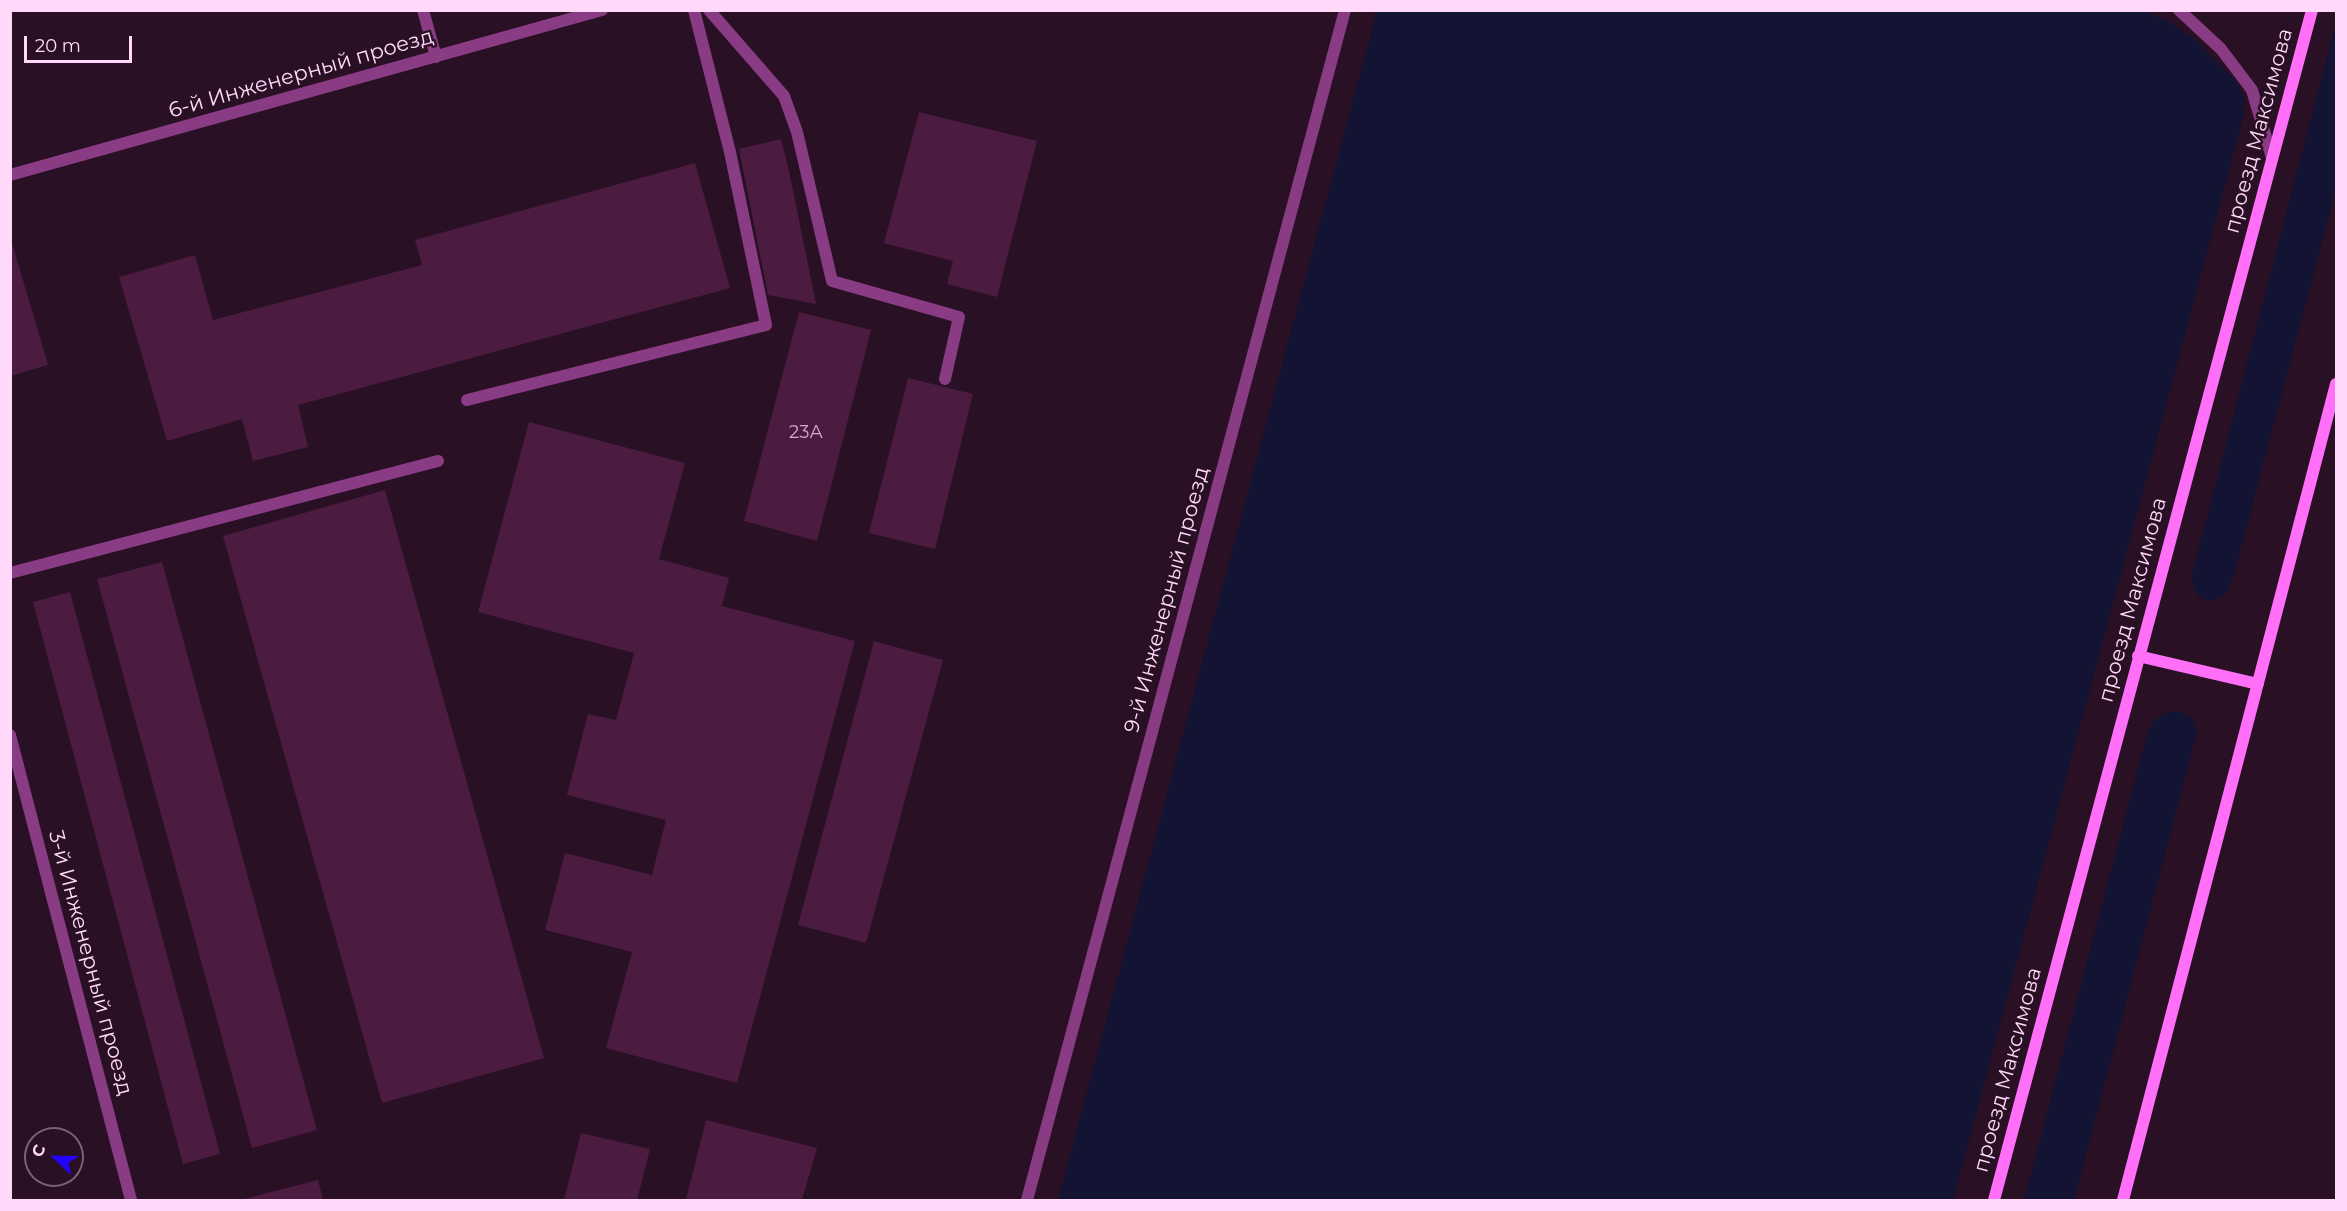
<!DOCTYPE html>
<html>
<head>
<meta charset="utf-8">
<style>
  body { margin:0 }
  #map { position:relative; width:2347px; height:1211px; overflow:hidden; background:#291024; font-family:Montserrat,sans-serif }
  canvas { display:block }
  .frame { position:absolute; inset:0; border:12px solid #ffd8fa; pointer-events:none }
  .north { position:absolute; left:24px; top:1127px; width:60px; height:60px; box-sizing:border-box; background:#291024; border:2px solid #7f607a; border-radius:50%; rotate:292deg; font-size:16px; font-weight:700; line-height:24px; text-align:center; color:#ffd8fa }
  .north::after { content:''; display:block; margin:auto; width:21px; height:27px; background:#2404ff; clip-path:polygon(50% 0,100% 100%,50% 72%,0 100%) }
  .scale { position:absolute; left:24px; top:36px; width:108px; height:27px; box-sizing:border-box; border:3px solid #ffd8fa; border-top:0; padding-left:8px; font-size:18px; line-height:21px; white-space:nowrap; color:#ffd8fa; -webkit-text-stroke:4px #291024; paint-order:stroke }
</style>
</head>
<body>
<div id="map">
<canvas width="2347" height="1211"></canvas>
<div class="frame"></div>
<div class="north">С</div>
<div class="scale">20 m</div>
</div>
<script>
const c = document.querySelector('canvas').getContext('2d');
c.lineJoin = 'round';
function fill(path, color) { c.fillStyle = color; c.fill(path, 'evenodd'); }
function stroke(path, color, width, dash) { c.strokeStyle = color; c.lineWidth = width; c.lineCap = dash ? 'butt' : 'round'; c.setLineDash(dash || []); c.stroke(path); }
function drawText(font, color, halo, rows, align = 'center') {
  c.font = font + ' Montserrat,sans-serif'; c.lineWidth = 5; c.setLineDash([]); c.textBaseline = 'middle'; c.strokeStyle = halo; c.fillStyle = color; for (const [text, x, y, turn = 0] of rows) {
    c.save(); c.translate(x, y); c.rotate((+turn || 0) * Math.PI / 180); c.textAlign = isNaN(turn) ? turn : align; if (halo) c.strokeText(text, 0, 0); c.fillText(text, 0, 0); c.restore();
  }
}
fill(new Path2D(`
  M 1377,11 L 2143,11 L 2169,21 L 2194,39 L 2236,81 L 2244,98 L 2243,118 L 1953,1200 L 1058,1200 Z
  M 2336,22 L 2336,189 L 2233,578 C 2230,585 2227,595 2219,598 C 2201,608 2189,588 2193,571 Z
  M 2169,711 C 2186,711 2193,716 2197,732 L 2074,1200 L 2024,1200 L 2148,731 L 2153,721 Z`), '#131333');
fill(new Path2D(`
  M 919,112 L 1037,141 L 997,297 L 947,284 L 953,261 L 884,243 Z
  M 781,139 L 789,171 L 816,304 L 768,295 L 739,149 Z
  M 695,163 L 730,288 L 298,405 L 308,447 L 253,461 L 242,419 L 167,441 L 119,277 L 195,255 L 213,320 L 422,265 L 415,240 Z
  M 10,236 L 48,365 L 10,376 Z
  M 799,312 L 871,330 L 817,541 L 744,521 Z
  M 908,378 L 973,394 L 935,549 L 869,533 Z
  M 529,422 L 685,463 L 659,559 L 729,578 L 722,606 L 855,641 L 737,1083 L 606,1048 L 632,952 L 545,930 L 565,853 L 652,875 L 666,820 L 567,795 L 588,714 L 616,720 L 634,653 L 478,612 Z
  M 385,490 L 544,1058 L 382,1103 L 223,536 Z
  M 162,562 L 317,1130 L 252,1148 L 97,579 Z
  M 70,592 L 220,1154 L 183,1164 L 33,602 Z
  M 874,641 L 943,660 L 866,943 L 798,925 Z
  M 706,1120 L 817,1148 L 802,1200 L 686,1200 Z
  M 581,1133 L 650,1149 L 637,1200 L 564,1200 Z
  M 318,1180 L 323,1200 L 240,1200 Z`), '#4b1c40');
stroke(new Path2D(`
  M 423,10 L 436,57
  M 709,10 L 784,96 L 797,132 L 832,281 L 959,317 L 945,379
  M 467,400 L 766,325 L 730,152 L 694,10
  M 10,573 L 438,461`), '#893b84', 12);
stroke(new Path2D(`
  M 2179,10 L 2221,49 L 2252,90 L 2272,158
  M 10,175 L 602,10
  M 10,735 L 131,1200
  M 1027,1200 L 1345,10`), '#893b84', 12);
stroke(new Path2D(`
  M 2138,656 L 2258,684
  M 1994,1200 L 2312,10
  M 2123,1200 L 2336,384`), '#ff6ff8', 12);
drawText('18px', '#d2a9cc', null, [
  ["23А",806,433]
]);
drawText('21px', '#ffd8fa', '#291024', [
  ["6-й Инженерный проезд",301,74,-16],
  ["проезд Максимова",2259,131,-75],
  ["9-й Инженерный проезд",1167,600,-75],
  ["проезд Максимова",2133,600,-75],
  ["3-й Инженерный проезд",90,963,75],
  ["проезд Максимова",2008,1070,-75]
]);
</script>
</body>
</html>
